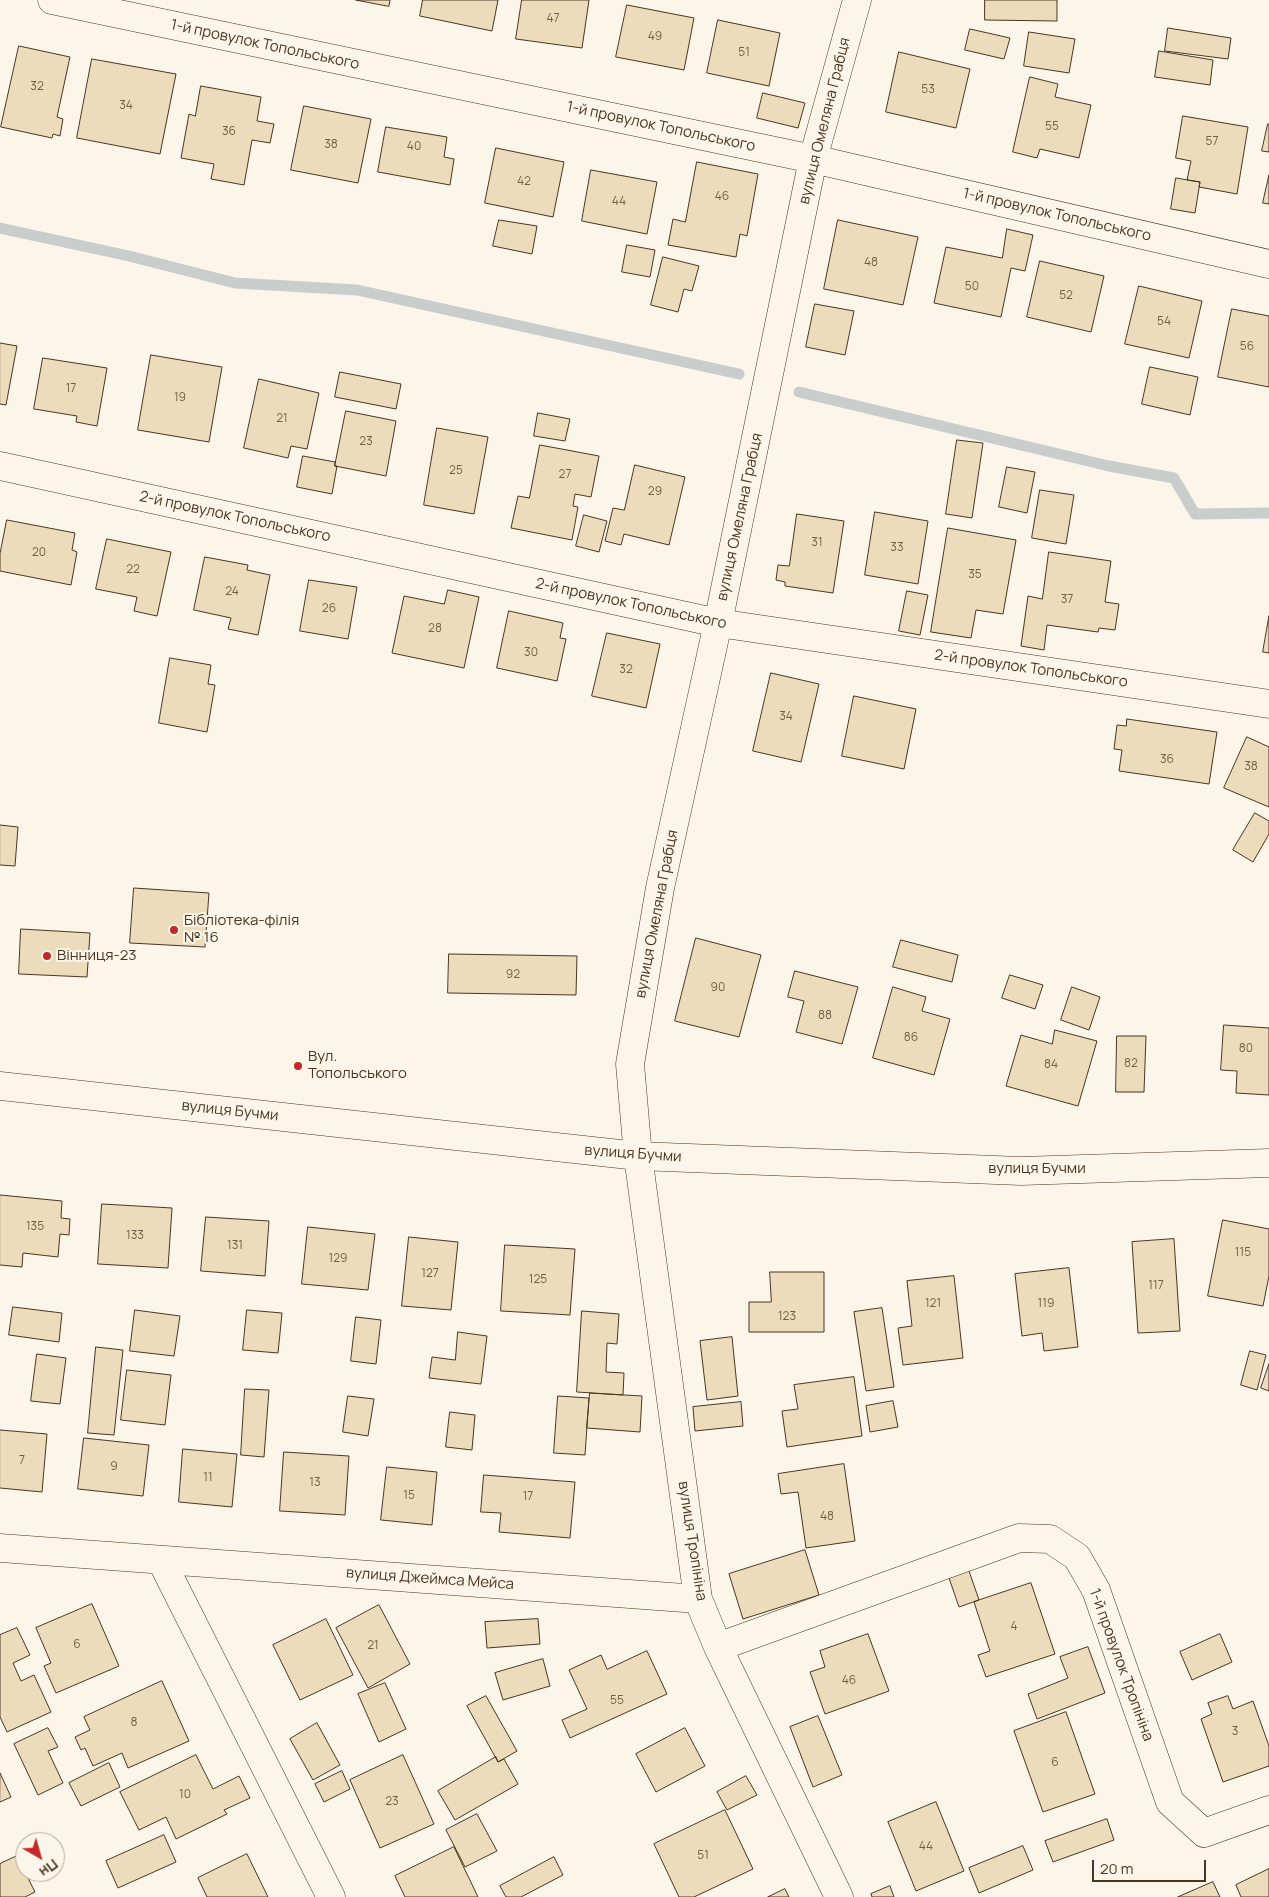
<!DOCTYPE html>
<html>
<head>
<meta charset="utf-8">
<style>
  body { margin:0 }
  #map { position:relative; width:1269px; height:1897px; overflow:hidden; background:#fbf6e9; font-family:Manrope,sans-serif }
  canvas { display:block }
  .north { position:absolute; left:15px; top:1832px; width:50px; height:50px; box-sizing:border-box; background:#fbf6e9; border:1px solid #b4a999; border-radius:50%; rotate:142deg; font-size:14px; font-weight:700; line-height:20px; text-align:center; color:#4a3520 }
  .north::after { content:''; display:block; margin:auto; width:18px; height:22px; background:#c62828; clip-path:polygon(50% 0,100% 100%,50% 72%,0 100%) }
  .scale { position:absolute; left:1092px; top:1860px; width:114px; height:22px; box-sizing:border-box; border:2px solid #4a3520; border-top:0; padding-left:6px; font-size:15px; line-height:18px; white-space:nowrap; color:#4a3520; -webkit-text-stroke:4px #fbf6e9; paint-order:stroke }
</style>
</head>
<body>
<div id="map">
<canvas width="1269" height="1897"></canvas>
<div class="north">Пн</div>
<div class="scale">20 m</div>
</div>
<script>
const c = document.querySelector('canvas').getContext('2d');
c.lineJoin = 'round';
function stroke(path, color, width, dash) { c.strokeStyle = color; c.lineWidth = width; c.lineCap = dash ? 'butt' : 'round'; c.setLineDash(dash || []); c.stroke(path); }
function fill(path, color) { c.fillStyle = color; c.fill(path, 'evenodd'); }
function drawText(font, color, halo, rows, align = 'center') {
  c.font = font + ' Manrope,sans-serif'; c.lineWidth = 4; c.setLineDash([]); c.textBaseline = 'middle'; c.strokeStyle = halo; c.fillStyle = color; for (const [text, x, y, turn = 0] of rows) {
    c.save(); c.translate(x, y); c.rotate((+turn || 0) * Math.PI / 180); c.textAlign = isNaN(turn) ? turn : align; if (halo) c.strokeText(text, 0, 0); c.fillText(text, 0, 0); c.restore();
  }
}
stroke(new Path2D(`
  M 0,228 L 129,256 L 235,283 L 357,290 L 739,374
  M 799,392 L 1109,466 L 1174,478 L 1195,514 L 1269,513`), '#c9cecd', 11);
const building = new Path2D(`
  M 356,0 L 390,0 L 389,6 Z
  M 423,0 L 498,0 L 492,31 L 420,16 Z
  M 522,0 L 589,0 L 582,48 L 516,39 Z
  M 985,0 L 1057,0 L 1057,21 L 985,20 Z
  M 627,5 L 694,18 L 684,70 L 616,57 Z
  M 718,20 L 780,33 L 769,86 L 707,73 Z
  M 1168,28 L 1231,38 L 1228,59 L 1165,51 Z
  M 970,29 L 1010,38 L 1004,59 L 965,50 Z
  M 1029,32 L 1075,39 L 1069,73 L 1024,66 Z
  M 19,46 L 70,57 L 57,117 L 63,119 L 60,136 L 53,134 L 52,138 L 1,127 Z
  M 1159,51 L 1213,60 L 1210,85 L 1155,77 Z
  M 899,52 L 970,69 L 956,128 L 886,112 Z
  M 92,59 L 176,74 L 160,154 L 77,138 Z
  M 1030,77 L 1058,84 L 1055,97 L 1091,105 L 1079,158 L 1040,149 L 1037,158 L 1013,152 Z
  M 201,86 L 261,97 L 257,121 L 274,124 L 270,143 L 252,140 L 244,185 L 211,179 L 214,164 L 181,158 L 189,114 L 195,116 Z
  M 763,93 L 805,103 L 798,128 L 757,118 Z
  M 304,106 L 371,119 L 358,183 L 291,170 Z
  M 1183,116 L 1248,127 L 1237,194 L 1199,187 L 1200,182 L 1187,180 L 1191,161 L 1176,158 Z
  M 1268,124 L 1269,124 L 1269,152 L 1262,151 Z
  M 386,127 L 447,137 L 444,157 L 454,159 L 450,185 L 378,172 Z
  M 496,148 L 564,162 L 553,217 L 485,203 Z
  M 697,162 L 758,174 L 747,236 L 740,234 L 736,257 L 668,245 L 673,219 L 685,222 Z
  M 591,170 L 657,182 L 647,234 L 582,221 Z
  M 1269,175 L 1269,204 L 1263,203 Z
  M 1176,178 L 1200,182 L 1195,213 L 1171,209 Z
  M 499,220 L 537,226 L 532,254 L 493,246 Z
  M 838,220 L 918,237 L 903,305 L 824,289 Z
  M 1007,229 L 1033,235 L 1025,271 L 1011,268 L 1001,317 L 934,303 L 946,247 L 1002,258 Z
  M 627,245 L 655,250 L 650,277 L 622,272 Z
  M 663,257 L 699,266 L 692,291 L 684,289 L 678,312 L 651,305 Z
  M 1040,261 L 1104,276 L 1091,332 L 1027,317 Z
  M 1139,286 L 1202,301 L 1189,358 L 1125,344 Z
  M 815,304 L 854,311 L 845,355 L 806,347 Z
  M 1232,309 L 1269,316 L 1269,387 L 1218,377 Z
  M 0,343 L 17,346 L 6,405 L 0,404 Z
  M 151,355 L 222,367 L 209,442 L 138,430 Z
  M 43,358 L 107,368 L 97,426 L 76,422 L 77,416 L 34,409 Z
  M 1150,367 L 1198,377 L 1190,415 L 1142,404 Z
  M 340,372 L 401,384 L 396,409 L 335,397 Z
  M 259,379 L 319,393 L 307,449 L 291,446 L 288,458 L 244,448 Z
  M 346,411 L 396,421 L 386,476 L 335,466 Z
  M 538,413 L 570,419 L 565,441 L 534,436 Z
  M 437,428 L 488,437 L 474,514 L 424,505 Z
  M 957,440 L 983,443 L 972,518 L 946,514 Z
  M 540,445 L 599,456 L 591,497 L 575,494 L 573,506 L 578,507 L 572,540 L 511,528 L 518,496 L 529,498 Z
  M 303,456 L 335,462 L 335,466 L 337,466 L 332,494 L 297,487 Z
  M 635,465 L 685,477 L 669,545 L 624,534 L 621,545 L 605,541 L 613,508 L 624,510 Z
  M 1007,467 L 1035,472 L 1027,513 L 999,507 Z
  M 1040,490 L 1074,495 L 1066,544 L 1032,538 Z
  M 875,512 L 928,521 L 918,584 L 865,575 Z
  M 797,514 L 844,521 L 833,593 L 785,586 L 785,582 L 776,580 L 778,565 L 789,566 Z
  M 584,515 L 607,521 L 599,552 L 576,546 Z
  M 7,520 L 75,533 L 72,550 L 77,552 L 71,585 L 0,571 L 0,554 Z
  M 948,528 L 1016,540 L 1003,614 L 976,610 L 971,638 L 931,632 Z
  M 107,539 L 171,552 L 157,616 L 134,611 L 137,597 L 96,589 Z
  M 1049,552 L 1111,561 L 1105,602 L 1119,604 L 1115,630 L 1099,628 L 1098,632 L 1047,625 L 1044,650 L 1021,646 L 1028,596 L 1042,599 Z
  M 205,557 L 248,565 L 247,570 L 270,575 L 258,635 L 228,629 L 231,618 L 194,610 Z
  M 309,580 L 357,587 L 348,639 L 300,631 Z
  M 448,590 L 479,597 L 464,668 L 392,653 L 404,596 L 444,604 Z
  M 907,591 L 928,595 L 920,635 L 899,631 Z
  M 509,611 L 563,623 L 560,638 L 566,639 L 557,681 L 497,668 Z
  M 1269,616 L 1269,653 L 1263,652 Z
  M 607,633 L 660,644 L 646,708 L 592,696 Z
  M 170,658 L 211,665 L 208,684 L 215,685 L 207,732 L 159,723 Z
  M 771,673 L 819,684 L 801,762 L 753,751 Z
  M 854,696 L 916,709 L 904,769 L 842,756 Z
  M 1127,719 L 1217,732 L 1209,784 L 1119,771 L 1122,750 L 1114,749 L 1117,725 L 1126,726 Z
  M 1247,737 L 1269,747 L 1269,807 L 1224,788 Z
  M 1255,813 L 1269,821 L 1269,834 L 1253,862 L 1233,850 Z
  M 0,825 L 18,827 L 15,866 L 0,865 Z
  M 134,888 L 209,893 L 205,947 L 130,943 Z
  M 21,929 L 90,933 L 87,977 L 19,974 Z
  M 696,938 L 761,955 L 739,1037 L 675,1021 Z
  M 901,940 L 958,955 L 952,982 L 893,967 Z
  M 449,954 L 577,956 L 576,995 L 448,993 Z
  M 795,971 L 858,987 L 842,1044 L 796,1032 L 804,1001 L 788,997 Z
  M 1010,975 L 1043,985 L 1035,1009 L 1002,998 Z
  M 893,987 L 926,997 L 922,1011 L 950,1019 L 934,1075 L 873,1058 Z
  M 1072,987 L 1100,997 L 1089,1030 L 1061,1020 Z
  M 1224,1025 L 1269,1028 L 1269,1095 L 1236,1093 L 1237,1071 L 1221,1070 Z
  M 1055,1030 L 1097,1041 L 1078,1106 L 1006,1086 L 1021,1035 L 1052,1044 Z
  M 1117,1036 L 1146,1036 L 1144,1092 L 1116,1092 Z
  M 0,1195 L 62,1201 L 61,1218 L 70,1219 L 69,1235 L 60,1234 L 58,1257 L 23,1253 L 22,1267 L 0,1265 Z
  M 102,1204 L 172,1208 L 168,1268 L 98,1264 Z
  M 206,1217 L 269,1221 L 265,1276 L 201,1271 Z
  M 1223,1220 L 1269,1229 L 1269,1276 L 1263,1306 L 1208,1296 Z
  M 308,1227 L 375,1234 L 368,1290 L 302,1284 Z
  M 409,1237 L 458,1242 L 451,1310 L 402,1306 Z
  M 1174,1239 L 1180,1331 L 1138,1333 L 1132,1242 Z
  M 505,1245 L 575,1249 L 570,1315 L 501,1311 Z
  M 1069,1268 L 1078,1347 L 1044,1351 L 1042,1333 L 1022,1336 L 1015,1274 Z
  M 770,1272 L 824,1272 L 824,1332 L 749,1332 L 749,1302 L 771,1302 Z
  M 954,1276 L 963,1358 L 903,1365 L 898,1328 L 912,1326 L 907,1281 Z
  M 13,1307 L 62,1313 L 59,1342 L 9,1335 Z
  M 882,1308 L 894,1387 L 866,1391 L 854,1312 Z
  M 135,1310 L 180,1316 L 174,1356 L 130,1351 Z
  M 247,1310 L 282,1313 L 278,1353 L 243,1350 Z
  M 582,1311 L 619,1314 L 617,1344 L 607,1343 L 606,1372 L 624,1373 L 623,1395 L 577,1392 Z
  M 356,1317 L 381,1320 L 376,1364 L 351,1361 Z
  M 458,1332 L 487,1336 L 481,1384 L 429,1378 L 432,1357 L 455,1360 Z
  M 732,1337 L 738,1396 L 707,1400 L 700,1341 Z
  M 96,1347 L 123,1350 L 114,1435 L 88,1433 Z
  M 1250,1351 L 1266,1355 L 1257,1390 L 1241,1385 Z
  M 37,1354 L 66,1358 L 60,1404 L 31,1401 Z
  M 1269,1364 L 1269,1391 L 1261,1388 Z
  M 127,1370 L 171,1375 L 165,1425 L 121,1420 Z
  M 854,1377 L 862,1436 L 787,1447 L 782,1411 L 798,1409 L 794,1385 Z
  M 245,1389 L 269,1390 L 264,1457 L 241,1455 Z
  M 590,1393 L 642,1396 L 640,1432 L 587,1428 Z
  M 348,1396 L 374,1399 L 368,1436 L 343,1432 Z
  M 558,1396 L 589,1398 L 585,1455 L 554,1453 Z
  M 893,1401 L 898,1427 L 870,1432 L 866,1406 Z
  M 741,1402 L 743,1426 L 695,1431 L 693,1407 Z
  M 450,1412 L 475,1415 L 472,1450 L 446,1447 Z
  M 0,1430 L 47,1434 L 42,1492 L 0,1488 Z
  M 84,1438 L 149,1445 L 143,1496 L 78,1489 Z
  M 183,1449 L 237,1454 L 232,1507 L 179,1502 Z
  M 284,1452 L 349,1456 L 345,1515 L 280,1511 Z
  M 844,1464 L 855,1541 L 806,1548 L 798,1492 L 781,1494 L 778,1474 Z
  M 387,1467 L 437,1472 L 432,1525 L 381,1520 Z
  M 484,1475 L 575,1482 L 570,1538 L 499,1532 L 501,1513 L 481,1512 Z
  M 805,1550 L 819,1595 L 743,1619 L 729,1574 Z
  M 968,1568 L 979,1600 L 959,1607 L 948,1575 Z
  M 1031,1583 L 1055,1654 L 986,1677 L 978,1655 L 990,1651 L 974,1602 Z
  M 92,1604 L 119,1666 L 56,1693 L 44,1666 L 51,1663 L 36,1628 Z
  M 379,1605 L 410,1664 L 368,1688 L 336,1628 Z
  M 326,1619 L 353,1675 L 300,1700 L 273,1645 Z
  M 538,1619 L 540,1644 L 487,1648 L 485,1622 Z
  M 17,1628 L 30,1655 L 13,1663 L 21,1681 L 34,1675 L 51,1712 L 7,1732 L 0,1717 L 0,1635 Z
  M 868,1634 L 889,1691 L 825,1714 L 810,1672 L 825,1667 L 820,1651 Z
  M 1220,1634 L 1232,1662 L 1192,1680 L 1180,1652 Z
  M 1088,1647 L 1105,1693 L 1037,1719 L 1028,1694 L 1068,1678 L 1060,1657 Z
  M 647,1651 L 667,1694 L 570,1738 L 562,1720 L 587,1709 L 569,1670 L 601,1655 L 607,1669 Z
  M 543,1659 L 550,1686 L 503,1700 L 495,1673 Z
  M 162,1681 L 189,1741 L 128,1768 L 122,1753 L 93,1766 L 85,1748 L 81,1750 L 75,1737 L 90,1730 L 84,1717 Z
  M 385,1683 L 406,1729 L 379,1742 L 358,1694 Z
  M 486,1696 L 517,1751 L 498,1762 L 467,1706 Z
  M 1228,1696 L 1233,1709 L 1253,1701 L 1269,1746 L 1269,1766 L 1223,1782 L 1201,1719 L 1212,1714 L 1208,1703 Z
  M 1066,1712 L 1095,1794 L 1043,1812 L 1014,1731 Z
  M 818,1716 L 842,1775 L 813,1787 L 790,1727 Z
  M 317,1723 L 340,1765 L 313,1780 L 290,1739 Z
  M 48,1728 L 58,1747 L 48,1751 L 63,1783 L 38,1795 L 14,1744 Z
  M 685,1728 L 705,1766 L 656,1792 L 636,1754 Z
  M 196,1755 L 213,1789 L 239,1776 L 250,1798 L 224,1810 L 227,1814 L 176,1839 L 166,1817 L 139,1830 L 120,1792 Z
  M 403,1755 L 434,1824 L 380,1848 L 350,1780 Z
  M 496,1757 L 498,1762 L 504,1759 L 518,1784 L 455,1820 L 438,1791 Z
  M 109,1763 L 120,1787 L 81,1806 L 69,1783 Z
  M 342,1771 L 350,1789 L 324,1802 L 315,1784 Z
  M 0,1773 L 11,1797 L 0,1802 Z
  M 746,1776 L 757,1795 L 727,1810 L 717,1792 Z
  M 936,1802 L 964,1871 L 916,1891 L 888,1822 Z
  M 725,1810 L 753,1869 L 694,1897 L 679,1897 L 654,1844 Z
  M 477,1814 L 497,1851 L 465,1867 L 446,1830 Z
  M 1107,1819 L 1114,1840 L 1053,1862 L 1045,1841 Z
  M 164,1835 L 176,1862 L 118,1888 L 106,1861 Z
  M 1023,1846 L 1033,1870 L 979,1893 L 969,1868 Z
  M 454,1847 L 478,1897 L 405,1897 L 395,1876 Z
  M 247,1854 L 268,1897 L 207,1897 L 198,1878 Z
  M 17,1856 L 35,1892 L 25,1897 L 0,1897 L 0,1864 Z
  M 554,1857 L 563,1875 L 521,1897 L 506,1897 L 500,1886 Z
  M 1269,1869 L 1269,1897 L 1241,1897 L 1236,1885 Z
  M 1213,1882 L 1220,1897 L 1178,1897 Z
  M 890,1886 L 894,1897 L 872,1897 L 871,1894 Z
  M 785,1889 L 789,1897 L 768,1897 Z`);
fill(building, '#ecdcbc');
stroke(building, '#4a3520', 1);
const minor = new Path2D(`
  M 52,0 L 813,159 L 1269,264
  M 0,466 L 718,623 L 1269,704
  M 0,1548 L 698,1599
  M 161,1560 L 331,1897
  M 718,1647 L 1019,1538 L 1050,1539 L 1077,1557 L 1096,1590 L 1170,1802 L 1204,1833 L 1269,1810
  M 839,1897 L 718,1647 L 698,1599 L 638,1156 L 630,1064 L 660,888 L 718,623 L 813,159 L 857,0`);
const tertiary = new Path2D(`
  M 0,1086 L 638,1156 L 1021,1171 L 1269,1163`);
stroke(minor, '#4a3520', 29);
stroke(tertiary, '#4a3520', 29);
stroke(minor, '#fbf6e9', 28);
stroke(tertiary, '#fbf6e9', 28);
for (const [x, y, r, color] of [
  [174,930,5,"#c62828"],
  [47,956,5,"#c62828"],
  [298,1066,5,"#c62828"]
]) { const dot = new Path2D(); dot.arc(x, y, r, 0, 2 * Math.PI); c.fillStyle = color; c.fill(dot); stroke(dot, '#fbf6e9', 2); }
drawText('12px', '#725f47', null, [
  ["47",553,19],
  ["49",655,37],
  ["51",744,53],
  ["32",37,87],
  ["53",928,90],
  ["34",126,106],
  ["55",1052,127],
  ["36",229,132],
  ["57",1212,142],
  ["38",331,145],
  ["40",414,147],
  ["42",524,182],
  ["46",722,197],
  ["44",619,202],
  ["48",871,263],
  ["50",972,287],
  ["52",1066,296],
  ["54",1164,322],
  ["56",1247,347],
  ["17",71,389],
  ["19",180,398],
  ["21",282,419],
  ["23",366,442],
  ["25",456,471],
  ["27",565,475],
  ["29",655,492],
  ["31",817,543],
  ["33",897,548],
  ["20",39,553],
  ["22",133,570],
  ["35",975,575],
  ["24",232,592],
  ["37",1067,600],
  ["26",329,609],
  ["28",435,629],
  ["30",531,653],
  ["32",626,670],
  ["34",786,717],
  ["36",1167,760],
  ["38",1251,767],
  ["92",513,975],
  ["90",718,988],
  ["88",825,1016],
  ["86",911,1038],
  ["80",1246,1049],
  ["82",1131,1064],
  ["84",1051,1065],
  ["135",35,1227],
  ["133",135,1236],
  ["131",235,1246],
  ["115",1243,1253],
  ["129",338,1259],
  ["127",430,1274],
  ["125",538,1280],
  ["117",1156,1286],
  ["121",933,1304],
  ["119",1046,1304],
  ["123",787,1317],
  ["7",22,1461],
  ["9",114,1467],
  ["11",208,1478],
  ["13",315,1483],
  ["15",409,1496],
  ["17",528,1497],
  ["48",827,1517],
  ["4",1014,1627],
  ["6",77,1645],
  ["21",373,1646],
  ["46",849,1681],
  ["55",617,1701],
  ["8",134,1723],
  ["3",1235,1732],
  ["6",1055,1763],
  ["10",185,1795],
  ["23",392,1802],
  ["44",926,1847],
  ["51",703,1856]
]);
drawText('15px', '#4a3520', '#fbf6e9', [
  ["1-й провулок Топольського",265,45,12],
  ["вулиця Омеляна Грабця",825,121,-76],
  ["1-й провулок Топольського",661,127,12],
  ["1-й провулок Топольського",1057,215,13],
  ["2-й провулок Топольського",235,517,12],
  ["вулиця Омеляна Грабця",740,517,-78],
  ["2-й провулок Топольського",631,604,12],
  ["2-й провулок Топольського",1031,669,8],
  ["вулиця Омеляна Грабця",657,914,-79],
  ["вулиця Бучми",230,1111,6],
  ["вулиця Бучми",633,1154,4],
  ["вулиця Бучми",1037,1169],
  ["вулиця Тропініна",692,1541,81],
  ["вулиця Джеймса Мейса",430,1579,4],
  ["1-й провулок Тропініна",1121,1665,70]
]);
drawText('15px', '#4a3520', '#fbf6e9', [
  ["Бібліотека-філія",184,921],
  ["№ 16",184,938],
  ["Вінниця-23",57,956],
  ["Вул.",308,1057],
  ["Топольського",308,1074]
], 'left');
</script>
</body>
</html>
